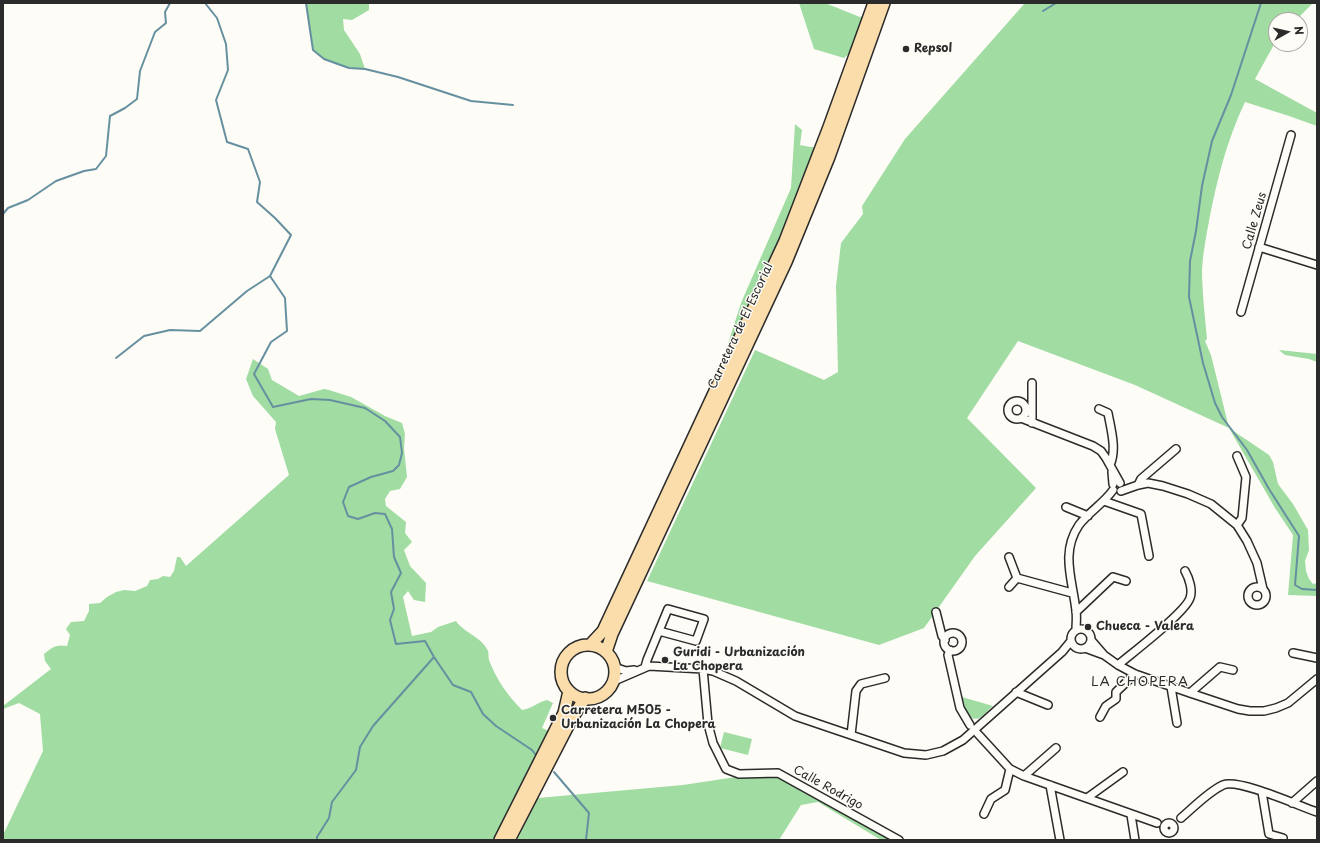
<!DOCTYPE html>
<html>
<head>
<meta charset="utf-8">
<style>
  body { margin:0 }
  #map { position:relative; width:1320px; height:843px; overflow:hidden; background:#fdfcf7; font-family:"Playpen Sans",sans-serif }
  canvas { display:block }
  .frame { position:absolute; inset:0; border:4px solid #2b2b2b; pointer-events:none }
  .north { position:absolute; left:1268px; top:12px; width:40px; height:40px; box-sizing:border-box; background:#fdfcf7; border:1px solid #a9a8a5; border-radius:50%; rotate:82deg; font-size:11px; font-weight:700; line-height:16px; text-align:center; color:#2b2b2b }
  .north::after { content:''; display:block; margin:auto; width:14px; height:18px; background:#2b2b2b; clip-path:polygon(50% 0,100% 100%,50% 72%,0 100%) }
</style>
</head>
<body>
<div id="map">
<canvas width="1320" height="843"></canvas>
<div class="frame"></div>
<div class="north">N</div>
</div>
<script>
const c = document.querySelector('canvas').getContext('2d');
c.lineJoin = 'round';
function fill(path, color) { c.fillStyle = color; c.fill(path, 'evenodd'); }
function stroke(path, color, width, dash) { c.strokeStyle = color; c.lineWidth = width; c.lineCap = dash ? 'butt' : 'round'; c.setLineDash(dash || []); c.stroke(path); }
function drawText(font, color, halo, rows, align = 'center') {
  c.font = font + ' "Playpen Sans",sans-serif'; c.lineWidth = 3; c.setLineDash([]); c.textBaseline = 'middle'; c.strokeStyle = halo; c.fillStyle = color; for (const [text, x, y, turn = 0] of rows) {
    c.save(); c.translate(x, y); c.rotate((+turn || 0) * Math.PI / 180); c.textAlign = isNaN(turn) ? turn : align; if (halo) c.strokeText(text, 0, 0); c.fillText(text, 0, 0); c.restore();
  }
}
fill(new Path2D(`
  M 306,3 L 369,3 L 369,10 L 352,20 L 343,19 L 344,30 L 360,54 L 365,69 C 343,68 329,64 313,50 Z
  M 799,3 L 825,3 L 860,17 L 870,14 L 853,50 L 844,58 L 814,49 Z
  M 1025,3 L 1313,3 L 1296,20 L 1276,20 L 1276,41 L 1255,79 L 1317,113 L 1317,126 L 1289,116 L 1245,102 C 1227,140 1217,179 1209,221 C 1206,237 1203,253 1202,269 C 1202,292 1205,316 1207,339 L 1205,341 L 1211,355 L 1229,428 L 1269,455 L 1273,462 L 1278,484 L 1293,504 L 1308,530 L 1309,550 L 1305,561 L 1306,571 L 1309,579 L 1313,584 L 1317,583 L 1317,596 L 1288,595 L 1293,535 L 1275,508 L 1229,428 L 1135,385 L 1018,341 L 967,418 L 1036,488 L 975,556 L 924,628 L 879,645 L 647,581 L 755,350 L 824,380 L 838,372 L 836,286 L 841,243 L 863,214 L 862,206 L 905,139 Z
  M 795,124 L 802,130 L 800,145 L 810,147 L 815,147 L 785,241 L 732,355 L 725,353 L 741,303 L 791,188 Z
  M 1279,350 L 1317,354 L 1317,362 L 1309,359 L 1285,355 Z
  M 253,359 L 268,369 L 272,380 L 299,396 L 324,389 L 329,390 L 351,397 L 385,416 L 402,423 L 405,434 L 404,448 L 407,477 L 400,489 L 390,491 L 385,499 L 386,506 L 406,522 L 405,533 L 412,542 L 404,550 L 410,566 L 426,583 L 425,602 L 414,600 L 408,591 L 403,597 L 412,636 L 431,632 L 438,627 L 456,621 C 464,633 482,637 488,651 C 489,653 488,657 489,660 C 496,679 508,696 522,710 C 531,709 538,702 547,700 L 553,703 L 542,728 L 554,733 L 500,840 L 3,840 L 3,835 L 43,751 L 40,714 L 19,703 L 3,709 L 3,706 L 51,669 L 45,661 L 44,654 C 52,647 57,644 67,646 L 70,635 L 66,629 L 71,622 L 84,621 L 89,611 L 89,604 L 100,603 L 107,597 L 116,592 L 124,590 L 135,591 L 147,586 L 150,580 L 158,579 L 163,576 L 170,577 L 174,571 L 177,557 L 180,557 L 186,566 L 289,475 L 275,429 L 276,422 L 253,396 L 246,379 Z
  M 962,697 L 993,706 C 989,709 985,714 981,717 C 968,725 964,705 962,697 Z
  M 724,732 L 752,739 L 748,755 L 720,748 Z
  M 778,774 L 853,816 L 892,840 L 881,840 L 818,802 L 801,805 L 779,840 L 517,840 L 538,798 L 683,785 L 749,775 Z`), '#a1dca2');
stroke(new Path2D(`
  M 205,3 L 217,18 L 226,44 L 228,70 L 216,100 L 227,142 L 248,149 L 260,182 L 257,202 L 275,218 L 291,235 L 270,276 L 285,298 L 287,331 L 271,342 L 254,374 L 273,407 L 311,399 L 330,400 L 365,408 L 385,421 L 400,437 L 402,453 L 399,465 L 393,471 L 371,477 L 349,487 L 343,502 L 348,516 L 358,519 L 375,513 L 385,514 L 392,529 L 394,557 L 401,573 L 391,592 L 394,609 L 390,620 L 396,644 L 425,641 L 434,657 L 453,685 L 471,692 L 483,714 L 496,726 L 532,750 L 536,755
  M 306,3 L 313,50 L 324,59 L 349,68 L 365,69 L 398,77 L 471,101 L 513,105
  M 1261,3 L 1231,95 L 1212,141 L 1202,186 L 1196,231 L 1190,261 L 1189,297 L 1203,363 L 1215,403 L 1222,417 L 1247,450 L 1269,489 L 1299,536 L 1295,585 L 1302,589 L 1317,590
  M 1043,11 L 1056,3
  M 3,214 L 8,208 L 28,200 L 56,181 L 84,171 L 96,169 L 106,156 L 110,116 L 125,108 L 137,99 L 140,71 L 155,32 L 166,23 L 165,12 L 170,3
  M 116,358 L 144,336 L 170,330 L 200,331 L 247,291 L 270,276
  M 554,772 L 589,813 L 586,840
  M 317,840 L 317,837 L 329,818 L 332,802 L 356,770 L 360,747 L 373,726 L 434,657`), '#6690a0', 2);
const minor = new Path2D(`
  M 1259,247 L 1317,265
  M 1241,312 L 1291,135
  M1008 410a9 9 0 1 1 18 0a9 9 0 1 1-18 0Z
  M 1099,409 L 1108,413 C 1111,430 1117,449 1110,465
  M 1021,418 L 1093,446 L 1101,451 L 1106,458 L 1120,483
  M 1032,423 L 1032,383
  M 1112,472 L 1113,484
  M 1138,485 L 1141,479 L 1176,449
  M 1121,491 L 1138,485 L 1148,483 L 1163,486 L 1188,494 L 1211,504 L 1237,525 L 1247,541 L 1257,563 L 1263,589
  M 1104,501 L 1141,514 L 1149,556
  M 1066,507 L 1088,516
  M 1237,525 L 1242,518 L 1246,477 L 1237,456
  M 1009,557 L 1017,578 L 1072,593
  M 1009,587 L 1017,578
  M1248 596a9 9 0 1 1 18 0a9 9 0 1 1-18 0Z
  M 936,612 L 942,636 L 945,640
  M 1076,612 L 1113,577 L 1126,581
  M1071 639a10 10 0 1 1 20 0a10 10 0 1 1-20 0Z
  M 1076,630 C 1076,624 1077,617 1076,611 C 1073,581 1060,553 1079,525 C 1089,512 1104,503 1113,490
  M944 642a9 9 0 1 1 18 0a9 9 0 1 1-18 0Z
  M 1091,640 L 1104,655
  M 1085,648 L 1104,655 L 1118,665 L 1135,674 L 1190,693 L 1238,709 L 1250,711 L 1264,711 L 1276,708 L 1288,703 L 1317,679
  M 950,650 L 948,655 L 960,708 L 970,725
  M 1293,653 L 1317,658
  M 1118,665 C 1132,653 1185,613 1190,598 C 1193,590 1189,578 1185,571
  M 614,667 L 626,671 L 634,670
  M 645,667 L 647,660 L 668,609 L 704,619 L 696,641 L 659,631
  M 703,669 L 708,724 L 713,743 L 726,769 L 739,774 L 778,773 L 899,840
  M 612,682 L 649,666 L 703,669 L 713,671 L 736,681 L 795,716 L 904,753 L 926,755 L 943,751 L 963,740 L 1062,652 L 1071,641
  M 1171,687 L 1177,723
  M 1016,692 L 1048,705
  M 1190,693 L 1220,667 L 1233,670
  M 1100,717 L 1106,706 L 1116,699 L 1116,692 L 1135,674
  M 978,734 L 1010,769 L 1024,776 L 1157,823
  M 851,735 L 856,691 L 861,684 L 885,678
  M 1024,776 L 1056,748
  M 1050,785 L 1060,840
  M 1262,792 L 1269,834 L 1283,838
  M 1087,798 L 1123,772
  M 1292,803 L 1317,781
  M 984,814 L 991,799 L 1005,790 L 1010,769
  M 1131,815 L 1135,840
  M 1181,818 C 1194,807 1208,792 1223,785 C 1238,778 1299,806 1317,812
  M1164 828a5 5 0 1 1 10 0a5 5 0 1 1-10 0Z`);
const trunk = new Path2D(`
  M 590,645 L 603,631 L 785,241 L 829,127 L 874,3
  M561 672a27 27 0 1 1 54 0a27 27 0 1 1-54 0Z
  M 606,652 L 612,634 L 786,262 L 829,157 L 884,3
  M 500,840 L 564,713 L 569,691
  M 509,840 L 571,720 L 585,698`);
stroke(minor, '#2b2b2b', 10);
stroke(trunk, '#2b2b2b', 14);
stroke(minor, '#fdfcf7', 7);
stroke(trunk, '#fbddab', 11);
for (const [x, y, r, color] of [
  [906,49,4,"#2b2b2b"],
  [1088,627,4,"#2b2b2b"],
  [665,660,4,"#2b2b2b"],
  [553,718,4,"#2b2b2b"]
]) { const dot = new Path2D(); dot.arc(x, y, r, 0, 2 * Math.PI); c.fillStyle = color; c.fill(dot); stroke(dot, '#fdfcf7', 1.5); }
drawText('bold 12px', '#2b2b2b', '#fdfcf7', [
  ["Repsol",914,49],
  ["Chueca - Valera",1096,627],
  ["Guridi - Urbanización",673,653],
  ["La Chopera",673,667],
  ["Carretera M505 -",561,711],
  ["Urbanización La Chopera",561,725]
], 'left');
drawText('12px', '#2b2b2b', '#fdfcf7', [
  ["Calle Zeus",1255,221,-74],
  ["Carretera de El Escorial",741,326,-65],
  ["Calle Rodrigo",828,788,29]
]);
c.letterSpacing = '1px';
drawText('13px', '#2b2b2b', '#fdfcf7', [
  ["LA CHOPERA",1140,682]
]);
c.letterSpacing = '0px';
</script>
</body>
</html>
